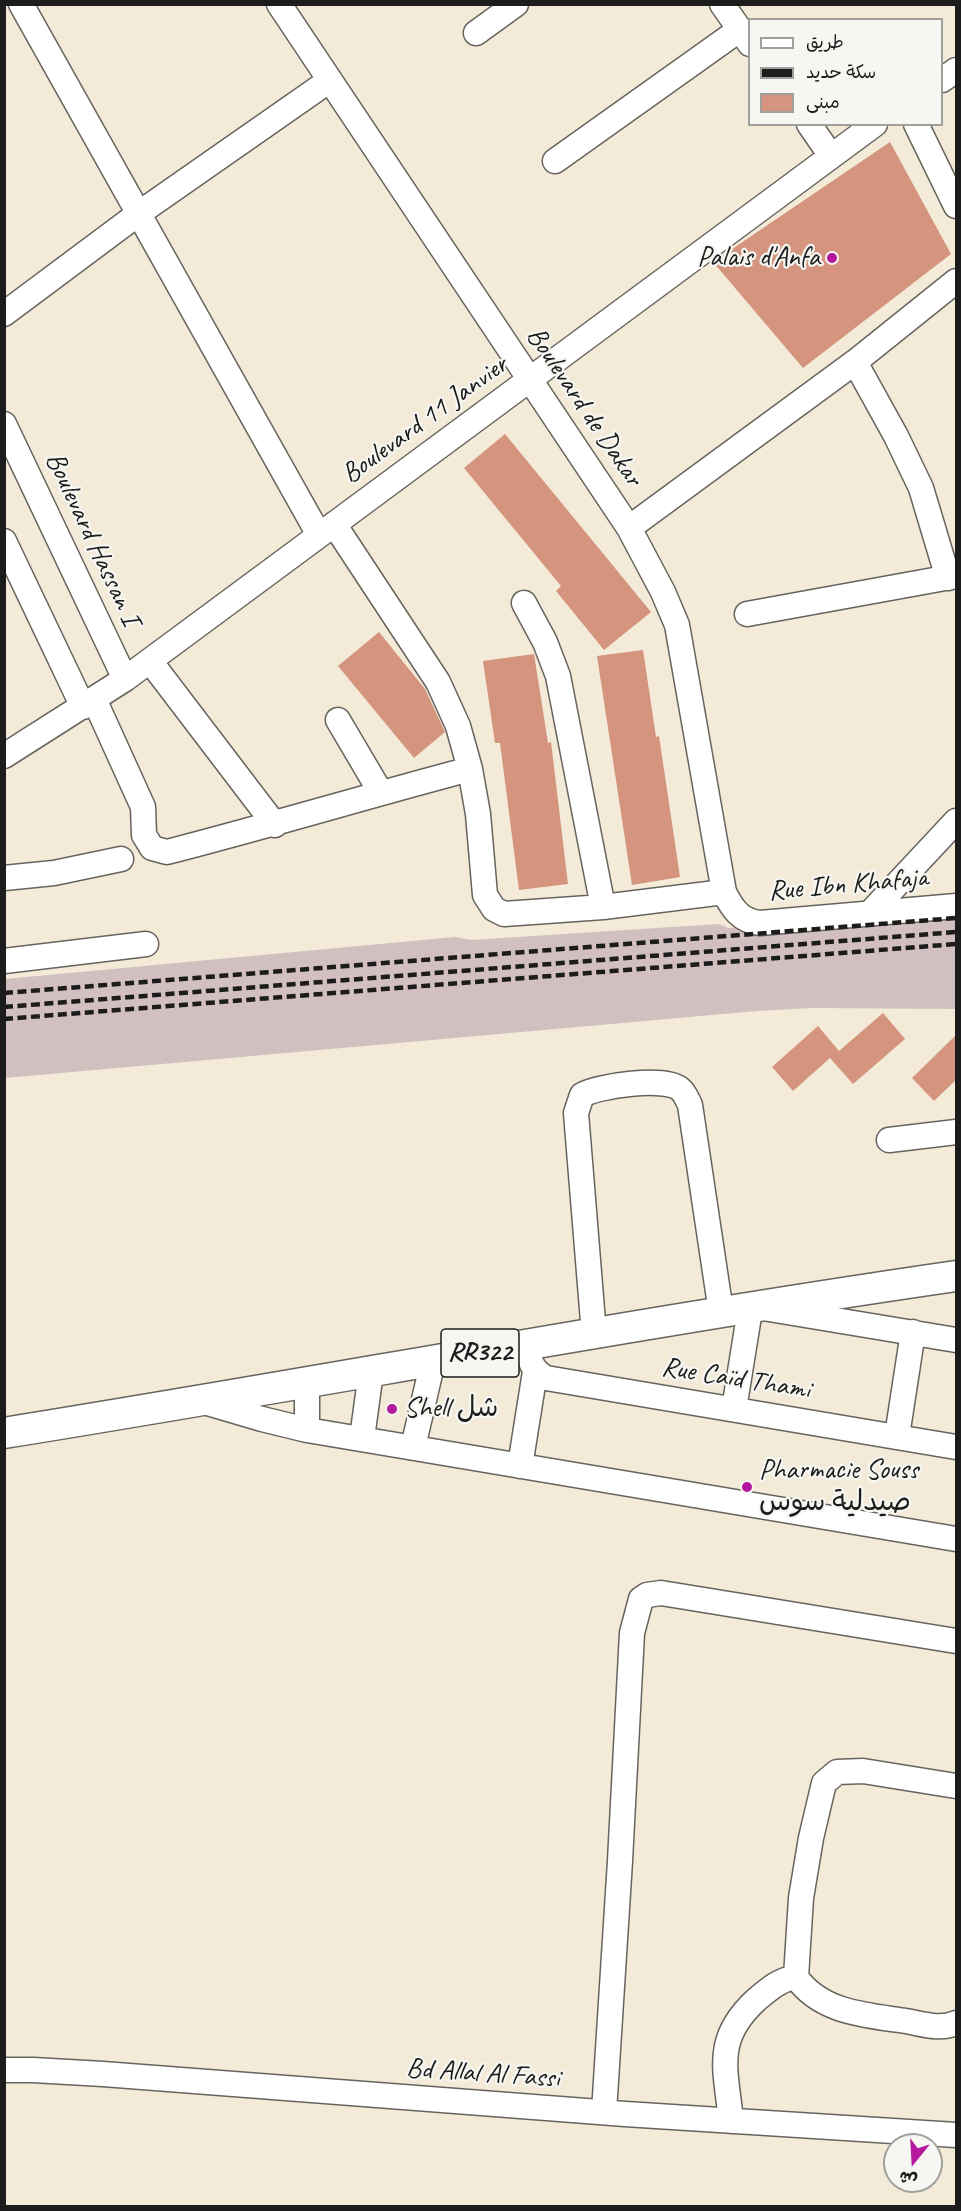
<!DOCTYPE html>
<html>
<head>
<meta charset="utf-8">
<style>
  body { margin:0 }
  #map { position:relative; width:961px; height:2211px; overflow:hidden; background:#f3ead8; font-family:Caveat,"Playpen Sans Arabic",sans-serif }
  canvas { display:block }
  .frame { position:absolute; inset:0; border:6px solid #1c1c1c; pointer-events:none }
  .legend { position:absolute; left:748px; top:18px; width:195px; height:108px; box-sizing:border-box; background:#f6f6f2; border:2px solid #9f9f9c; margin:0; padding:8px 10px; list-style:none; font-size:18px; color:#1c1c1c }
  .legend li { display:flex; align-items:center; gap:12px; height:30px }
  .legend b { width:30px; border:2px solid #9f9f9c }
  .north { position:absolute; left:883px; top:2133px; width:60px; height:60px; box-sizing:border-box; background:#f6f6f2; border:2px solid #9f9f9c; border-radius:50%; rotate:198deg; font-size:16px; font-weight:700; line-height:24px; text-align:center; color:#1c1c1c }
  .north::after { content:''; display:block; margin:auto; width:21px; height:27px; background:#b5179e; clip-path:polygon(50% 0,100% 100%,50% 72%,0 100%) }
</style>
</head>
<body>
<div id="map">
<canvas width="961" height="2211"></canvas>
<div class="frame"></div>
<ul class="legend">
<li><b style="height:8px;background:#fff"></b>طريق</li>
<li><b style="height:8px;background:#1c1c1c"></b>سكة حديد</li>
<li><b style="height:16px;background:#d4947e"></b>مبنى</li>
</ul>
<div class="north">ش</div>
</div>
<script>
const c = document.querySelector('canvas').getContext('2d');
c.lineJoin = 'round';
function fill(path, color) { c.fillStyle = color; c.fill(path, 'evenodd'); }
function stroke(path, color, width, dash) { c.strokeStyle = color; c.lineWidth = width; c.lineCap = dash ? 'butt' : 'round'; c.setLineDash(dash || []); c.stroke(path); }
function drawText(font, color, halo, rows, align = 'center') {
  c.font = font + ' Caveat,"Playpen Sans Arabic",sans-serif'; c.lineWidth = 4.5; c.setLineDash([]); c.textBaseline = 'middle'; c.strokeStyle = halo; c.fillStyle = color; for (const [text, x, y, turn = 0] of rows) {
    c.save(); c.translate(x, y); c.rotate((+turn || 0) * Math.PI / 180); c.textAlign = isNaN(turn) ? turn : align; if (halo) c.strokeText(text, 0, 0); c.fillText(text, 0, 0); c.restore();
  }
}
fill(new Path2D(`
  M 956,911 L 956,1009 L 812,1008 L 757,1011 L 5,1078 L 5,979 L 455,937 L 471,940 L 719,924 L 729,928 Z`), '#d2bfc0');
fill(new Path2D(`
  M 890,142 L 951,254 L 803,368 L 713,262 Z
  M 505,434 L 651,612 L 604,650 L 556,591 L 561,586 L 464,468 Z
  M 379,632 L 425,689 L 445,732 L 414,758 L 338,666 Z
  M 643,650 L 656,737 L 659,736 L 680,877 L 632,885 L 597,656 Z
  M 534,654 L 548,743 L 551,742 L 568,884 L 519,890 L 500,743 L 495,743 L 483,661 Z
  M 883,1013 L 905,1039 L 853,1084 L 830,1058 L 793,1091 L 772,1067 L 818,1026 L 839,1051 Z
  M 957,1034 L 957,1079 L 934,1101 L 912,1078 Z`), '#d4947e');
const minor = new Path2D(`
  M 21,4 L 319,535
  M 279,4 L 629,528 L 663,592 L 677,625 L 724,892 C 732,908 740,921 760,923 L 956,906
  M 722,4 L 750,44
  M 476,33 L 516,4
  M 942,80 L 956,70
  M 809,124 L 831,156
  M 916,124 L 956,206
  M 555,161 L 739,30
  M 4,314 L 138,214 L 330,80
  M 855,362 L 896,436 L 921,488 L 948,578
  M 4,424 L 125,679
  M 334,524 L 438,682 L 458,726 L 470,769 L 478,814 L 485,895 L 494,909 L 504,914 L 603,907 L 724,892
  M 629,528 L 855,362 L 956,281
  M 4,541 L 83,707
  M 524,603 L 545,642 L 558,676 L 603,907
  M 747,614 L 956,576
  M 150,661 L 275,825
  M 94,699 L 143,807 L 144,835 L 152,848 L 167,852 C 268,826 368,796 470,769
  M 338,720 L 381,793
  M 4,756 L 125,679 L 875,124
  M 4,878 L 54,873 L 121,859
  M 871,912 L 956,821
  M 4,961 L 146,944
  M 889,1140 L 956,1132
  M 769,1309 L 956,1340
  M 594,1334 L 576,1113 L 582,1095 C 598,1086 665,1076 680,1089 C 685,1093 687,1099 690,1105 L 721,1312
  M 528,1345 C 529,1361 532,1370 546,1378 L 956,1447
  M 307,1382 L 307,1430
  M 201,1401 L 262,1419 L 307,1430 L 956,1539
  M 734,1409 L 749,1316 L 748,1307
  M 897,1436 L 913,1332
  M 362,1438 L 371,1372
  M 413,1447 L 433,1361
  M 520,1466 L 535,1372
  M 956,1786 L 863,1771 L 837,1772 L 824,1783 L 811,1838 L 801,1898 L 796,1977 C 821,2013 866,2015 906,2021 C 923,2024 940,2030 956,2023
  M 4,2070 L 33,2070 L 103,2074 L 625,2114 L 956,2135
  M 604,2112 L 620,1861 L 632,1633 L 641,1599 L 647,1595 L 661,1593 L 956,1641
  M 731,2121 C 726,2069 713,2040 756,2000 C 769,1989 779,1980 796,1977`);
const major = new Path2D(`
  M 4,1433 C 322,1382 638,1322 956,1276`);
stroke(minor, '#67645e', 27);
stroke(major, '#67645e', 33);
stroke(minor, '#fff', 24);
stroke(major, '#fff', 30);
stroke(new Path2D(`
  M 4,993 L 956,918
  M 4,1007 L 956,932
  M 4,1019 L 956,944`), '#1c1c1c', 4.5, [9, 4.5]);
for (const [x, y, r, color] of [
  [832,258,6,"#b5179e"],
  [392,1409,6,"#b5179e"],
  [747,1487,6,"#b5179e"]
]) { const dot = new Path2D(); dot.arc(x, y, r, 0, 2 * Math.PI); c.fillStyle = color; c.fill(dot); stroke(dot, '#f6f6f2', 2); }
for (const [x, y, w] of [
  [480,1353,78]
]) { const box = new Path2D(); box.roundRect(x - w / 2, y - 24, w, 48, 4.5); c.fillStyle = '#f6f6f2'; c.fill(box); stroke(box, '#1c1c1c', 1.5); }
drawText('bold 27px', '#1c1c1c', null, [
  ["RR322",480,1353]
]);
drawText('28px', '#1c1c1c', '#f6f6f2', [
  ["Palais d'Anfa",820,258,"right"],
  ["Shell شل",404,1409],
  ["Pharmacie Souss",759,1471],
  ["صيدلية سوس",759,1503]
], 'left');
drawText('28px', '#1c1c1c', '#f6f6f2', [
  ["Boulevard de Dakar",584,407,56],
  ["Boulevard 11 Janvier",425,420,-36],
  ["Boulevard Hassan I",92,539,65],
  ["Rue Ibn Khafaja",848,885,-5],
  ["Rue Caïd Thami",736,1379,9],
  ["Bd Allal Al Fassi",483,2074,4]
]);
</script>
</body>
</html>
